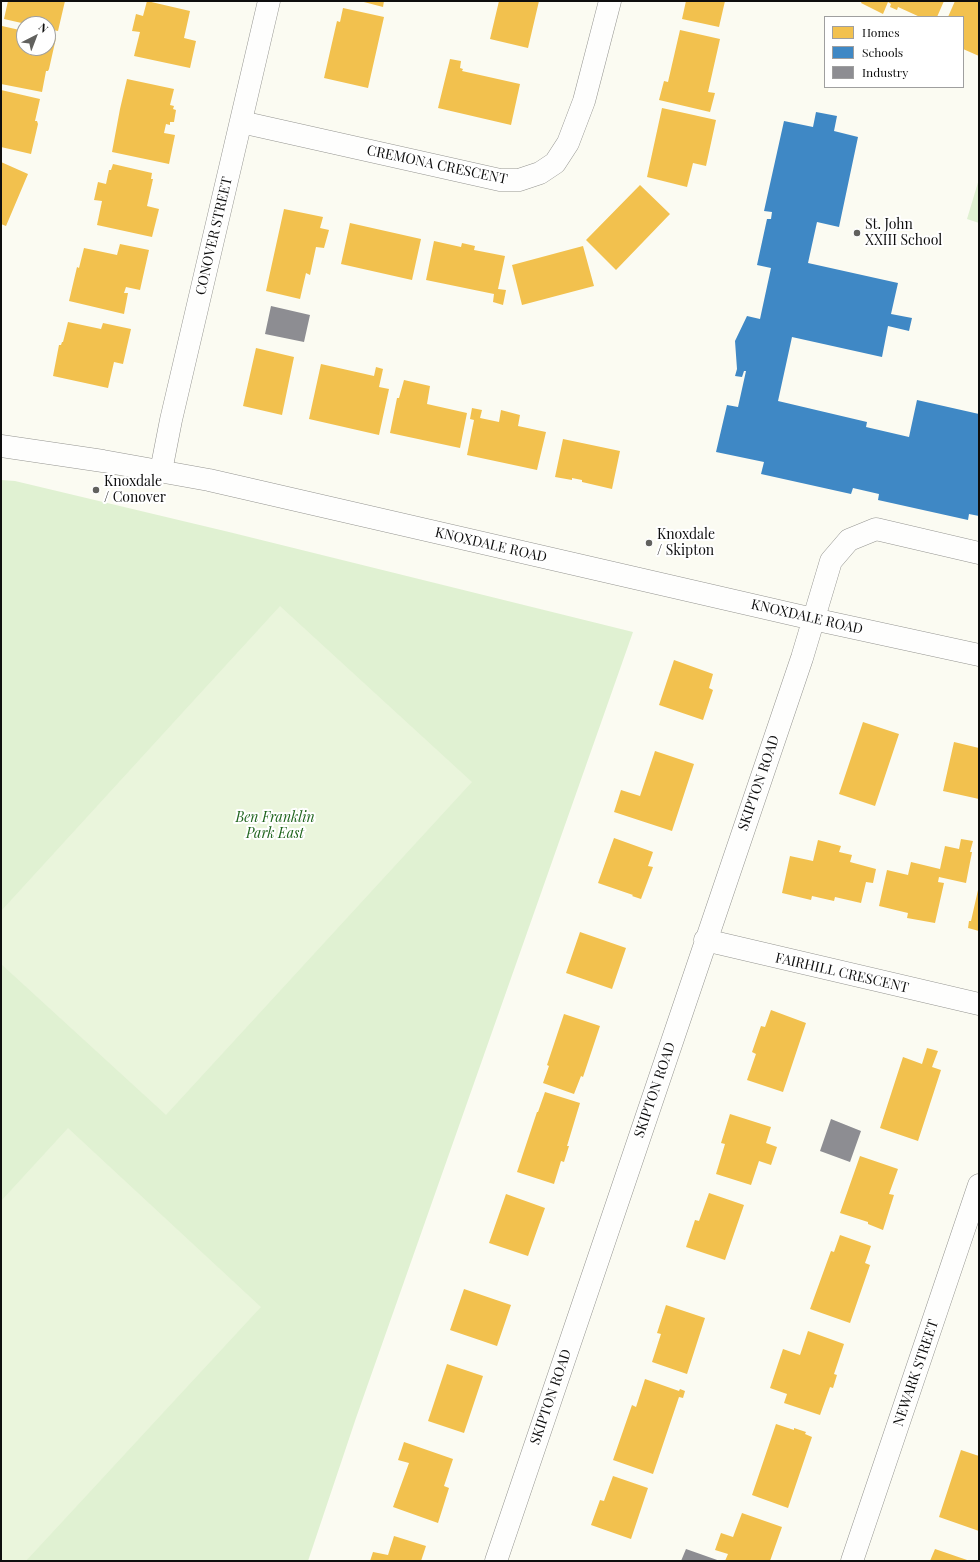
<!DOCTYPE html>
<html>
<head>
<meta charset="utf-8">
<style>
  body { margin:0 }
  #map { position:relative; width:980px; height:1562px; overflow:hidden; background:#fbfbf2; font-family:"Playfair Display",serif }
  canvas { display:block }
  .frame { position:absolute; inset:0; border:2px solid #0e0e0e; pointer-events:none }
  .legend { position:absolute; left:824px; top:16px; width:140px; height:72px; box-sizing:border-box; background:#fff; border:1px solid #9f9f9f; margin:0; padding:5px 7px; list-style:none; font-size:12px; color:#0e0e0e }
  .legend li { display:flex; align-items:center; gap:8px; height:20px }
  .legend b { width:20px; border:1px solid #9f9f9f }
  .north { position:absolute; left:16px; top:16px; width:40px; height:40px; box-sizing:border-box; background:#fff; border:1px solid #9f9f9f; border-radius:50%; rotate:42deg; font-size:11px; font-weight:700; line-height:16px; text-align:center; color:#0e0e0e }
  .north::after { content:''; display:block; margin:auto; width:14px; height:18px; background:#61615e; clip-path:polygon(50% 0,100% 100%,50% 72%,0 100%) }
</style>
</head>
<body>
<div id="map">
<canvas width="980" height="1562"></canvas>
<div class="frame"></div>
<ul class="legend">
<li><b style="height:11px;background:#f2c14e"></b>Homes</li>
<li><b style="height:11px;background:#3f88c5"></b>Schools</li>
<li><b style="height:11px;background:#8d8d92"></b>Industry</li>
</ul>
<div class="north">N</div>
</div>
<script>
const c = document.querySelector('canvas').getContext('2d');
c.lineJoin = 'round';
function fill(path, color) { c.fillStyle = color; c.fill(path, 'evenodd'); }
function stroke(path, color, width, dash) { c.strokeStyle = color; c.lineWidth = width; c.lineCap = dash ? 'butt' : 'round'; c.setLineDash(dash || []); c.stroke(path); }
function drawText(font, color, halo, rows, align = 'center') {
  c.font = font + ' "Playfair Display",serif'; c.lineWidth = 4; c.setLineDash([]); c.textBaseline = 'middle'; c.strokeStyle = halo; c.fillStyle = color; for (const [text, x, y, turn = 0] of rows) {
    c.save(); c.translate(x, y); c.rotate((+turn || 0) * Math.PI / 180); c.textAlign = isNaN(turn) ? turn : align; if (halo) c.strokeText(text, 0, 0); c.fillText(text, 0, 0); c.restore();
  }
}
fill(new Path2D(`
  M 979,179 L 979,223 L 967,219 Z
  M 1,480 L 15,481 L 229,532 L 633,632 L 356,1418 L 308,1561 L 1,1561 Z`), '#e0f1d2');
fill(new Path2D(`
  M 280,606 L 472,782 L 166,1115 L 1,964 L 1,911 Z
  M 68,1128 L 261,1307 L 26,1561 L 1,1561 L 1,1201 Z`), '#eaf5dc');
fill(new Path2D(`
  M 8,1 L 65,1 L 58,31 L 48,29 L 48,24 L 26,24 L 4,19 Z
  M 147,1 L 190,11 L 184,38 L 196,41 L 190,68 L 134,56 L 140,32 L 132,31 L 136,14 L 143,16 Z
  M 360,1 L 384,1 L 383,7 Z
  M 499,1 L 539,1 L 528,48 L 490,39 Z
  M 686,1 L 725,1 L 719,27 L 682,19 Z
  M 862,1 L 944,1 L 937,17 L 920,17 L 898,7 L 897,10 L 890,7 L 891,4 L 888,2 L 883,14 L 861,3 Z
  M 955,1 L 979,1 L 979,56 L 963,49 L 963,17 L 948,17 Z
  M 343,8 L 384,17 L 368,88 L 324,78 L 337,21 L 340,22 Z
  M 2,26 L 24,31 L 24,48 L 48,48 L 48,37 L 56,38 L 49,69 L 48,71 L 46,71 L 42,92 L 1,84 Z
  M 680,30 L 720,39 L 708,92 L 715,93 L 710,112 L 659,100 L 664,81 L 668,82 Z
  M 450,59 L 461,61 L 460,68 L 463,69 L 462,71 L 520,84 L 511,125 L 438,108 Z
  M 127,79 L 174,89 L 170,105 L 174,106 L 173,109 L 176,110 L 174,122 L 170,122 L 170,125 L 166,124 L 164,133 L 175,135 L 169,164 L 112,152 L 120,109 Z
  M 1,90 L 40,99 L 35,121 L 37,121 L 38,124 L 31,154 L 1,147 Z
  M 662,108 L 716,120 L 706,166 L 693,163 L 687,187 L 647,177 Z
  M 1,162 L 28,174 L 6,226 L 1,224 Z
  M 113,164 L 152,173 L 151,179 L 153,179 L 147,206 L 159,209 L 152,237 L 97,225 L 102,201 L 94,200 L 98,182 L 106,184 L 109,170 L 111,170 Z
  M 640,185 L 670,214 L 616,270 L 586,240 Z
  M 284,209 L 323,217 L 320,228 L 329,230 L 324,248 L 316,247 L 310,275 L 306,273 L 300,299 L 266,291 Z
  M 350,223 L 421,239 L 412,280 L 341,264 Z
  M 434,241 L 461,247 L 462,243 L 475,246 L 474,250 L 505,256 L 498,289 L 506,290 L 503,305 L 493,302 L 494,294 L 426,280 Z
  M 120,244 L 149,250 L 140,290 L 126,287 L 124,293 L 128,293 L 124,314 L 69,301 L 77,267 L 79,268 L 84,248 L 117,255 Z
  M 583,246 L 594,286 L 522,305 L 512,265 Z
  M 68,322 L 101,329 L 103,323 L 131,329 L 123,364 L 114,362 L 108,388 L 53,376 L 59,345 L 61,345 L 62,342 L 63,342 Z
  M 256,348 L 294,357 L 282,415 L 243,406 Z
  M 321,364 L 374,376 L 376,367 L 383,369 L 379,387 L 389,389 L 379,435 L 309,419 Z
  M 404,380 L 430,386 L 427,404 L 467,413 L 460,448 L 390,433 L 397,398 L 399,398 Z
  M 472,408 L 482,410 L 480,418 L 499,422 L 501,410 L 520,415 L 518,426 L 546,432 L 537,470 L 467,455 L 474,420 L 470,419 Z
  M 563,439 L 620,451 L 612,489 L 582,482 L 582,480 L 572,478 L 572,480 L 555,477 Z
  M 674,660 L 713,674 L 709,688 L 713,690 L 703,720 L 659,705 Z
  M 863,722 L 899,734 L 875,806 L 839,794 Z
  M 954,742 L 979,748 L 979,799 L 943,791 Z
  M 655,751 L 694,764 L 672,831 L 614,812 L 621,790 L 640,796 Z
  M 614,838 L 653,852 L 648,866 L 653,867 L 641,899 L 632,896 L 633,895 L 598,883 Z
  M 961,839 L 973,841 L 970,852 L 972,852 L 966,883 L 939,877 L 938,882 L 944,883 L 935,923 L 907,918 L 908,913 L 879,906 L 887,870 L 908,875 L 911,862 L 940,869 L 945,846 L 959,849 Z
  M 818,840 L 841,846 L 839,852 L 852,855 L 850,862 L 876,869 L 873,883 L 866,882 L 861,903 L 835,897 L 834,901 L 812,896 L 811,900 L 782,893 L 790,856 L 813,861 Z
  M 978,890 L 979,890 L 979,931 L 968,928 L 969,921 L 971,921 Z
  M 580,932 L 626,948 L 612,989 L 566,973 Z
  M 771,1010 L 806,1023 L 783,1092 L 747,1080 L 756,1054 L 752,1052 L 761,1026 L 765,1027 Z
  M 564,1014 L 600,1026 L 583,1077 L 581,1076 L 574,1094 L 543,1083 L 549,1066 L 547,1065 Z
  M 927,1048 L 938,1051 L 932,1067 L 941,1070 L 918,1141 L 880,1128 L 903,1057 L 922,1064 Z
  M 545,1092 L 580,1103 L 567,1146 L 569,1146 L 564,1162 L 561,1161 L 554,1184 L 517,1172 L 537,1112 L 538,1112 Z
  M 730,1114 L 771,1127 L 766,1143 L 777,1147 L 771,1165 L 759,1161 L 751,1185 L 716,1174 L 725,1144 L 721,1143 Z
  M 860,1156 L 898,1169 L 889,1194 L 894,1195 L 883,1230 L 868,1224 L 868,1222 L 840,1213 Z
  M 709,1193 L 744,1205 L 725,1260 L 686,1247 L 695,1220 L 699,1221 Z
  M 506,1194 L 545,1208 L 528,1256 L 489,1243 Z
  M 840,1235 L 871,1246 L 865,1263 L 870,1265 L 850,1323 L 810,1309 L 831,1251 L 834,1252 Z
  M 464,1289 L 511,1305 L 497,1346 L 450,1330 Z
  M 666,1305 L 705,1318 L 687,1374 L 652,1362 L 661,1334 L 657,1333 Z
  M 808,1331 L 844,1344 L 834,1374 L 837,1375 L 833,1388 L 830,1387 L 820,1415 L 784,1403 L 787,1394 L 770,1388 L 783,1349 L 800,1355 Z
  M 447,1364 L 483,1376 L 464,1433 L 428,1421 Z
  M 645,1379 L 679,1391 L 680,1389 L 685,1391 L 683,1398 L 679,1397 L 653,1474 L 613,1460 L 632,1405 L 636,1407 Z
  M 776,1424 L 794,1430 L 794,1428 L 806,1432 L 805,1434 L 812,1437 L 788,1508 L 752,1495 Z
  M 404,1442 L 453,1459 L 444,1486 L 449,1488 L 438,1523 L 393,1507 L 409,1463 L 398,1460 Z
  M 961,1450 L 979,1456 L 979,1531 L 939,1517 Z
  M 613,1476 L 648,1488 L 631,1539 L 591,1525 L 600,1500 L 604,1501 Z
  M 742,1513 L 782,1527 L 770,1561 L 725,1561 L 728,1554 L 715,1550 L 721,1533 L 733,1537 Z
  M 394,1536 L 426,1546 L 421,1561 L 370,1561 L 373,1552 L 388,1555 Z
  M 935,1549 L 970,1561 L 930,1561 Z`), '#f2c14e');
fill(new Path2D(`
  M 816,112 L 837,116 L 834,131 L 858,137 L 839,227 L 817,222 L 808,263 L 898,283 L 891,314 L 912,318 L 909,331 L 888,326 L 882,357 L 792,337 L 778,401 L 867,422 L 866,427 L 909,437 L 917,400 L 979,414 L 979,516 L 969,514 L 968,520 L 878,500 L 879,494 L 853,488 L 851,494 L 761,474 L 764,462 L 716,452 L 727,405 L 738,407 L 746,371 L 744,371 L 742,377 L 735,376 L 737,369 L 735,341 L 747,316 L 760,319 L 771,268 L 757,265 L 767,219 L 771,219 L 772,212 L 764,211 L 784,121 L 813,127 Z`), '#3f88c5');
fill(new Path2D(`
  M 271,306 L 310,315 L 304,342 L 265,334 Z
  M 831,1119 L 861,1131 L 850,1162 L 820,1151 Z
  M 686,1549 L 720,1561 L 681,1561 Z`), '#8d8d92');
const minor = new Path2D(`
  M 241,122 L 500,180 L 519,180 L 540,173 L 555,163 L 568,143 L 584,101 L 610,1
  M 1,446 L 103,461 L 209,480 L 813,619 L 979,655
  M 161,471 L 171,420 L 269,1
  M 705,940 L 979,1004
  M 496,1561 L 802,658 L 831,561 L 849,540 L 876,529 L 979,553
  M 852,1561 L 979,1185`);
stroke(minor, '#959591', 23);
stroke(minor, '#fefefd', 22);
for (const [x, y, r, color] of [
  [857,233,4,"#61615e"],
  [96,490,4,"#61615e"],
  [649,543,4,"#61615e"]
]) { const dot = new Path2D(); dot.arc(x, y, r, 0, 2 * Math.PI); c.fillStyle = color; c.fill(dot); stroke(dot, '#fff', 1.5); }
drawText('14px', '#0e0e0e', '#fff', [
  ["CREMONA CRESCENT",437,165,12],
  ["CONOVER STREET",214,236,-77],
  ["KNOXDALE ROAD",491,545,13],
  ["KNOXDALE ROAD",807,617,13],
  ["SKIPTON ROAD",759,783,-71],
  ["FAIRHILL CRESCENT",842,973,13],
  ["SKIPTON ROAD",655,1090,-71],
  ["NEWARK STREET",916,1373,-71],
  ["SKIPTON ROAD",551,1397,-71]
]);
drawText('14px', '#0e0e0e', '#fff', [
  ["St. John",865,225],
  ["XXIII School",865,241],
  ["Knoxdale",104,482],
  ["/ Conover",104,498],
  ["Knoxdale",657,535],
  ["/ Skipton",657,551]
], 'left');
drawText('italic 14px', '#20651e', '#fff', [
  ["Ben Franklin",275,818],
  ["Park East",275,834]
]);
</script>
</body>
</html>
